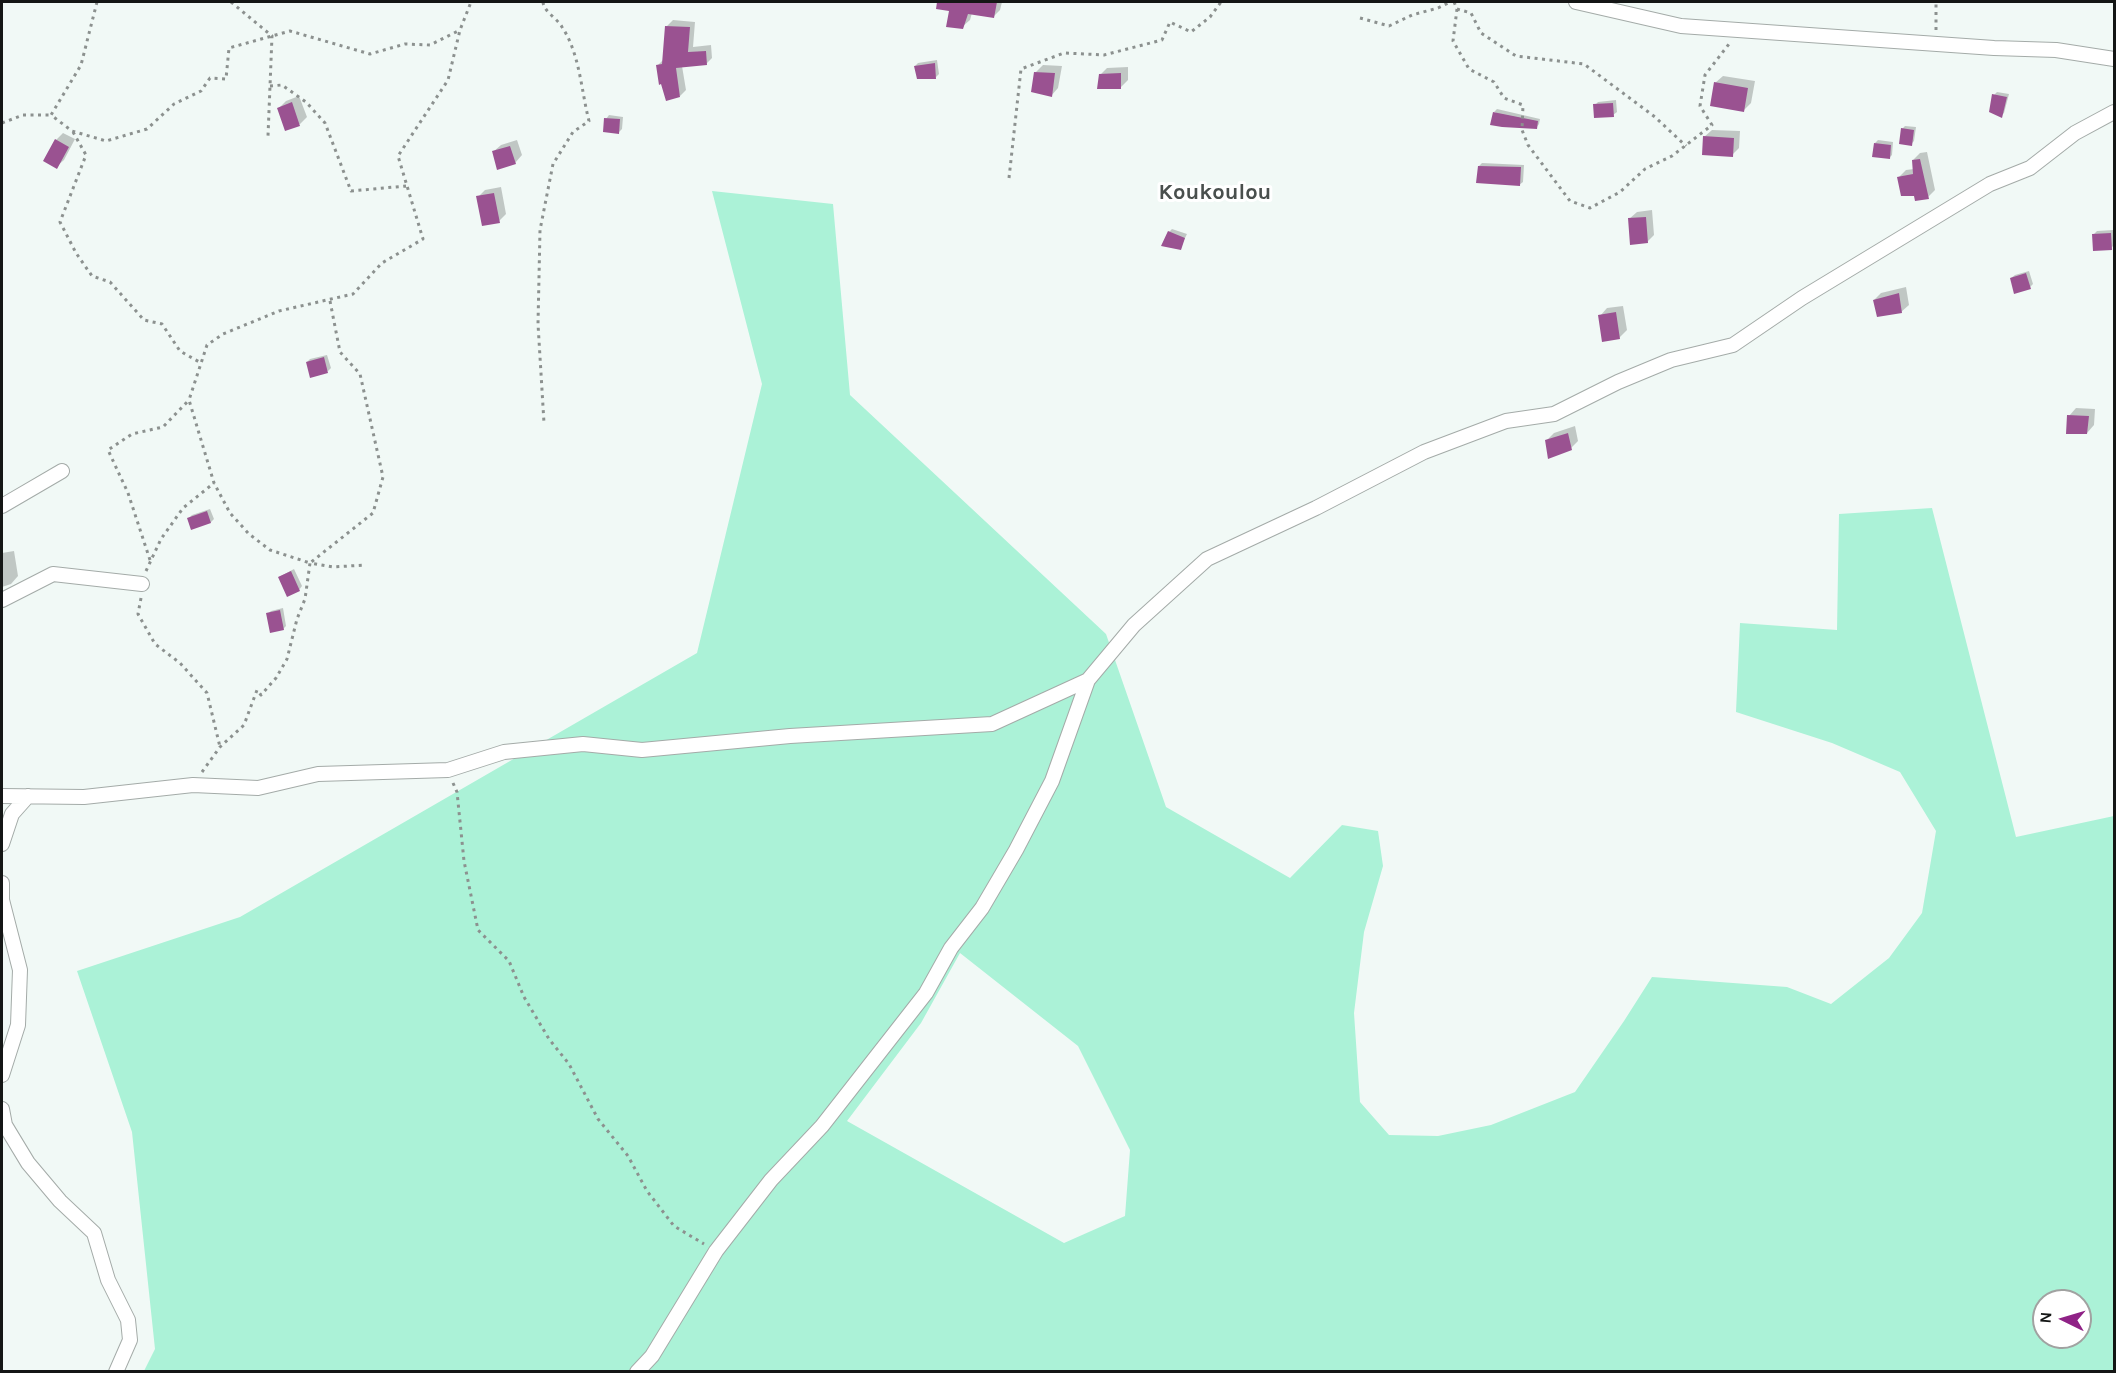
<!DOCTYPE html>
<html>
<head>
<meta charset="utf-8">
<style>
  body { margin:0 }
  #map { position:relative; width:2116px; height:1373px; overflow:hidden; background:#f1f9f6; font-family:Karla,sans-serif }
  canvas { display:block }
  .frame { position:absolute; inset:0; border:3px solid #141615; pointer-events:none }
  .north { position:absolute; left:2032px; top:1289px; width:60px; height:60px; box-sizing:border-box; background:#fff; border:2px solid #a1a2a1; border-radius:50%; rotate:275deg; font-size:16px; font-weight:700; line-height:24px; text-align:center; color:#141615 }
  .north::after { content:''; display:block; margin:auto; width:21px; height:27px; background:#8f2286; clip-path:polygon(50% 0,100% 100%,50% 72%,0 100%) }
</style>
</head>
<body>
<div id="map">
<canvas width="2116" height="1373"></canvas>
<div class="frame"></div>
<div class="north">N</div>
</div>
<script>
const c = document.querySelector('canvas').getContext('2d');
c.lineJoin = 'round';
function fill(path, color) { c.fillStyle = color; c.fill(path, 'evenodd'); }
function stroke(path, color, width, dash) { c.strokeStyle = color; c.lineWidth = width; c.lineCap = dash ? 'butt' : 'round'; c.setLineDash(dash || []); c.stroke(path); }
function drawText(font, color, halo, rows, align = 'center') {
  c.font = font + ' Karla,sans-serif'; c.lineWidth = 6; c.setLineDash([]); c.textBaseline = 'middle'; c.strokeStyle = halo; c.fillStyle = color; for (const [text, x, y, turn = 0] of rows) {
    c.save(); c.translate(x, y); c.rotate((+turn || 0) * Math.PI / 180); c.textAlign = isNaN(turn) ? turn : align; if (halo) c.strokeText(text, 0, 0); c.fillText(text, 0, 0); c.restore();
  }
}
fill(new Path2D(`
  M 712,191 L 833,204 L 850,395 L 1106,634 L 1166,807 L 1290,878 L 1342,825 L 1378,831 L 1383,866 L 1364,932 L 1354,1013 L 1360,1102 L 1389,1135 L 1438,1136 L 1491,1125 L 1575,1092 L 1624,1021 L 1652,977 L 1787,987 L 1831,1004 L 1889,958 L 1922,913 L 1936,831 L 1900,772 L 1832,743 L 1736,712 L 1740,623 L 1837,630 L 1839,514 L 1932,508 L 2016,837 L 2114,816 L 2114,1371 L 515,1372 L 509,1370 L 505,1372 L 144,1371 L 155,1349 L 132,1132 L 77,971 L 240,917 L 697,653 L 762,384 ZM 960,953 L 1078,1046 L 1130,1150 L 1125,1216 L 1064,1243 L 847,1121 L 921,1023 ZM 2044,1301 L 2080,1301 L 2080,1337 L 2044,1337 Z`), '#abf2d7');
fill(new Path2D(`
  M 940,2 L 1002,2 L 1000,10 L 993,17 L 972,13 L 970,20 L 962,27 L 951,10 L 939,8 Z
  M 673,20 L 695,22 L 693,47 L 711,45 L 712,58 L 706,64 L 682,66 L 686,90 L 680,96 L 658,65 L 664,59 L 667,26 Z
  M 937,60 L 939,74 L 936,77 L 915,66 L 918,63 Z
  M 1043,65 L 1062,66 L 1058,88 L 1051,96 L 1035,73 Z
  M 1128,67 L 1128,80 L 1121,87 L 1100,75 L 1107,68 Z
  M 1723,76 L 1755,81 L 1751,103 L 1743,111 L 1715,83 Z
  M 1997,92 L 2009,94 L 2004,113 L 2001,116 L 1994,95 Z
  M 299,96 L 307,117 L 300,124 L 286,129 L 279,108 L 286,101 Z
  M 1616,100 L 1617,112 L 1613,115 L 1595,105 L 1598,102 Z
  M 1497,109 L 1540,119 L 1539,124 L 1536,128 L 1494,112 Z
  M 609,115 L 623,117 L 622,129 L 619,132 L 606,119 Z
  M 1905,126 L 1916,127 L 1914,141 L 1911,144 L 1902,129 Z
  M 1712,130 L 1740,131 L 1739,148 L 1732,155 L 1704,137 Z
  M 63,133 L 75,139 L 64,160 L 56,167 L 56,140 Z
  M 517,140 L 522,155 L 515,163 L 493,152 L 501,145 Z
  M 1878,140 L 1893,142 L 1892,155 L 1889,158 L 1875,143 Z
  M 1927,152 L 1935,190 L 1928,197 L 1916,194 L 1899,177 L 1906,170 L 1914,169 L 1913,160 L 1920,153 Z
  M 1482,163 L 1524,165 L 1523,182 L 1519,185 L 1479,166 Z
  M 501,187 L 506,214 L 499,221 L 478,197 L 485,190 Z
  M 1652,210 L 1654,235 L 1647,242 L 1629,219 L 1637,212 Z
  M 1172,229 L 1187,234 L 1180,248 L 1169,232 Z
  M 2113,230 L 2114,245 L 2111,248 L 2093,235 L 2097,231 Z
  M 2029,271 L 2033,284 L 2030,287 L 2011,278 L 2015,275 Z
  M 1906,287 L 1909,305 L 1901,312 L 1874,300 L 1881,293 Z
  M 1623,306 L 1627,330 L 1619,338 L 1600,316 L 1607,308 Z
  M 327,355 L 331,368 L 328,371 L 307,362 L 310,359 Z
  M 2076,408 L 2095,409 L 2094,425 L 2087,433 L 2069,416 Z
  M 1575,426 L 1578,441 L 1571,448 L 1547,440 L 1554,433 Z
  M 210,509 L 214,519 L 211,522 L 192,528 L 189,518 L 192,515 Z
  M 14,551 L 18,576 L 11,584 L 2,587 L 2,553 Z
  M 294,569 L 302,586 L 299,590 L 279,577 Z
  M 283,608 L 286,626 L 283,629 L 267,614 L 271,611 Z`), '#0003');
fill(new Path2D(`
  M 937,2 L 997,2 L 994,18 L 968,14 L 963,29 L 946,27 L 949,11 L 936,9 Z
  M 665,26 L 690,27 L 688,52 L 706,51 L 707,65 L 676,68 L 680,97 L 666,101 L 661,84 L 659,85 L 656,65 L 662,64 Z
  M 935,63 L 936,79 L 917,79 L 914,66 Z
  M 1034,72 L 1055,73 L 1052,97 L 1031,92 Z
  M 1121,73 L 1121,89 L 1097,89 L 1099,74 Z
  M 1714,82 L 1748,88 L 1744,112 L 1710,106 Z
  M 1992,94 L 2007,97 L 2002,118 L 1989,112 Z
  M 292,102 L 300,126 L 285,131 L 277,108 Z
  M 1613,103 L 1614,117 L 1594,118 L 1593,104 Z
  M 1493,112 L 1538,121 L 1537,129 L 1502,127 L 1490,125 Z
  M 604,118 L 620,119 L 619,134 L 603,132 Z
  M 1901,128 L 1914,130 L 1912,146 L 1899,144 Z
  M 1703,136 L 1734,138 L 1733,157 L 1702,155 Z
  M 55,139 L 69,147 L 57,169 L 43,161 Z
  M 1874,143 L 1891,145 L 1890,159 L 1872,157 Z
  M 510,146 L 516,164 L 497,170 L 492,151 Z
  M 1920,159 L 1929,199 L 1915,201 L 1914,196 L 1901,196 L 1897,177 L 1913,174 L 1912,160 Z
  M 1478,166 L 1521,167 L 1520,186 L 1476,183 Z
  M 494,193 L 500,223 L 482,226 L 476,196 Z
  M 1646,217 L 1648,243 L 1630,245 L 1628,218 Z
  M 1168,231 L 1185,238 L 1181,250 L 1161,246 Z
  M 2111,233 L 2112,250 L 2093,251 L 2092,234 Z
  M 2026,273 L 2031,289 L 2014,294 L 2010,278 Z
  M 1899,293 L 1902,313 L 1877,317 L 1873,300 Z
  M 1616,312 L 1620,339 L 1602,342 L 1598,315 Z
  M 324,357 L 328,373 L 310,378 L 306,362 Z
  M 2067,415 L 2089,416 L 2087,434 L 2066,434 Z
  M 1568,433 L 1572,450 L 1548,459 L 1545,440 Z
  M 207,511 L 211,523 L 191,530 L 187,518 Z
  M 291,571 L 300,591 L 287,597 L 278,577 Z
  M 280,610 L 284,630 L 270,633 L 266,613 Z`), '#9a5291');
const minor = new Path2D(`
  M 1576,2 L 1681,26 L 1994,48 L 2056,50 L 2114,59
  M 2,506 L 62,471
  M 2,600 L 53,574 L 142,584
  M 2,796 L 84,797 L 193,785 L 258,788 L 318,774 L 448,770 L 504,752 L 583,744 L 642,750 L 790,736 L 992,724 L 1088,680
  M 2,844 L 12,814 L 28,796
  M 2,883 L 2,900 L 20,970 L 18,1025 L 2,1075
  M 2,1109 L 5,1125 L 28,1163 L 60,1201 L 94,1233 L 108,1280 L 128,1320 L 130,1340 L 116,1372
  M 637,1372 L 652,1356 L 716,1251 L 771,1180 L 822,1126 L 926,993 L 951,948 L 982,908 L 1016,850 L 1052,781 L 1088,680 L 1134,625 L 1207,559 L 1316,508 L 1424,452 L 1506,421 L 1554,414 L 1618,382 L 1671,360 L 1733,345 L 1802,298 L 1990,184 L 2030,168 L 2075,133 L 2114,112`);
stroke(minor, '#a4aba8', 16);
stroke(new Path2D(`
  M 97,2 L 81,65 L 51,115 L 72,131 L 106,141 L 147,129 L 174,104 L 201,91 L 210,78 L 226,79 L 229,48 L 290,31 L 370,54 L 405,44 L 430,45 L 460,30
  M 231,2 L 272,36 L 268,136
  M 543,2 C 544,12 557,18 562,27 C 580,54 581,90 589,121 L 573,132 L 553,164 L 540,230 L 538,324 L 544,423
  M 1454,2 L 1457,9 L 1453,41 L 1469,69 L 1494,82 L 1504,98 L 1523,105 L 1522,130 L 1528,145 L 1570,201 L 1590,208 L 1620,192 L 1645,169 L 1672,156 L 1712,125 L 1700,106 L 1705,75 L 1729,44
  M 1457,9 L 1471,13 L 1481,33 L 1516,56 L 1584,64 L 1655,117 L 1686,146
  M 1360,18 L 1389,26 L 1412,15 L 1438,8 L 1450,2
  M 1936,30 L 1936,2
  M 270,86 L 282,85 L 306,102 L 325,123 L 351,191 L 406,186
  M 2,123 L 23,115 L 51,115
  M 73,132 L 86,155 L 60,222 L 76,253 L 92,276 L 110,282 L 144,320 L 162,324 L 180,351 L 201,363
  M 1009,178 L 1021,69 L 1064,53 L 1104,55 L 1162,40 L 1170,22 L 1191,32 L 1210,17 L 1221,2
  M 330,301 L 340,352 L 360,374 L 383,477 L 373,513 L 310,563 L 270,550 L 249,534 L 230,513 L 214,483 L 189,400 L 207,345 L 223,334 L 279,311 L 353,294 L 382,263 L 423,239 L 398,156 L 448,80 L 460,30 L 471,2
  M 150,560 L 128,493 L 108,450 L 132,434 L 163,427 L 189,400
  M 146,571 L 161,539 L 183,508 L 214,483
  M 141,598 L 138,614 L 155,644 L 180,663 L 207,693 L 220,747
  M 202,772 L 220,747 L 244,725 L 257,690 L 261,695 L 276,678 L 287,659 L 297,619 L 305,599 L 310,563 L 333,567 L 365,565
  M 453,783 L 457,792 L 464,861 L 478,930 L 509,961 L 524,997 L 549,1039 L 569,1064 L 598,1119 L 628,1156 L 647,1191 L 674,1226 L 704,1244`), '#8c918f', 3, [3, 4.5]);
stroke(minor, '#fff', 14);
drawText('bold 22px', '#494f4d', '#fff', [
  ["Koukoulou",1215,193]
]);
</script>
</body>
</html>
